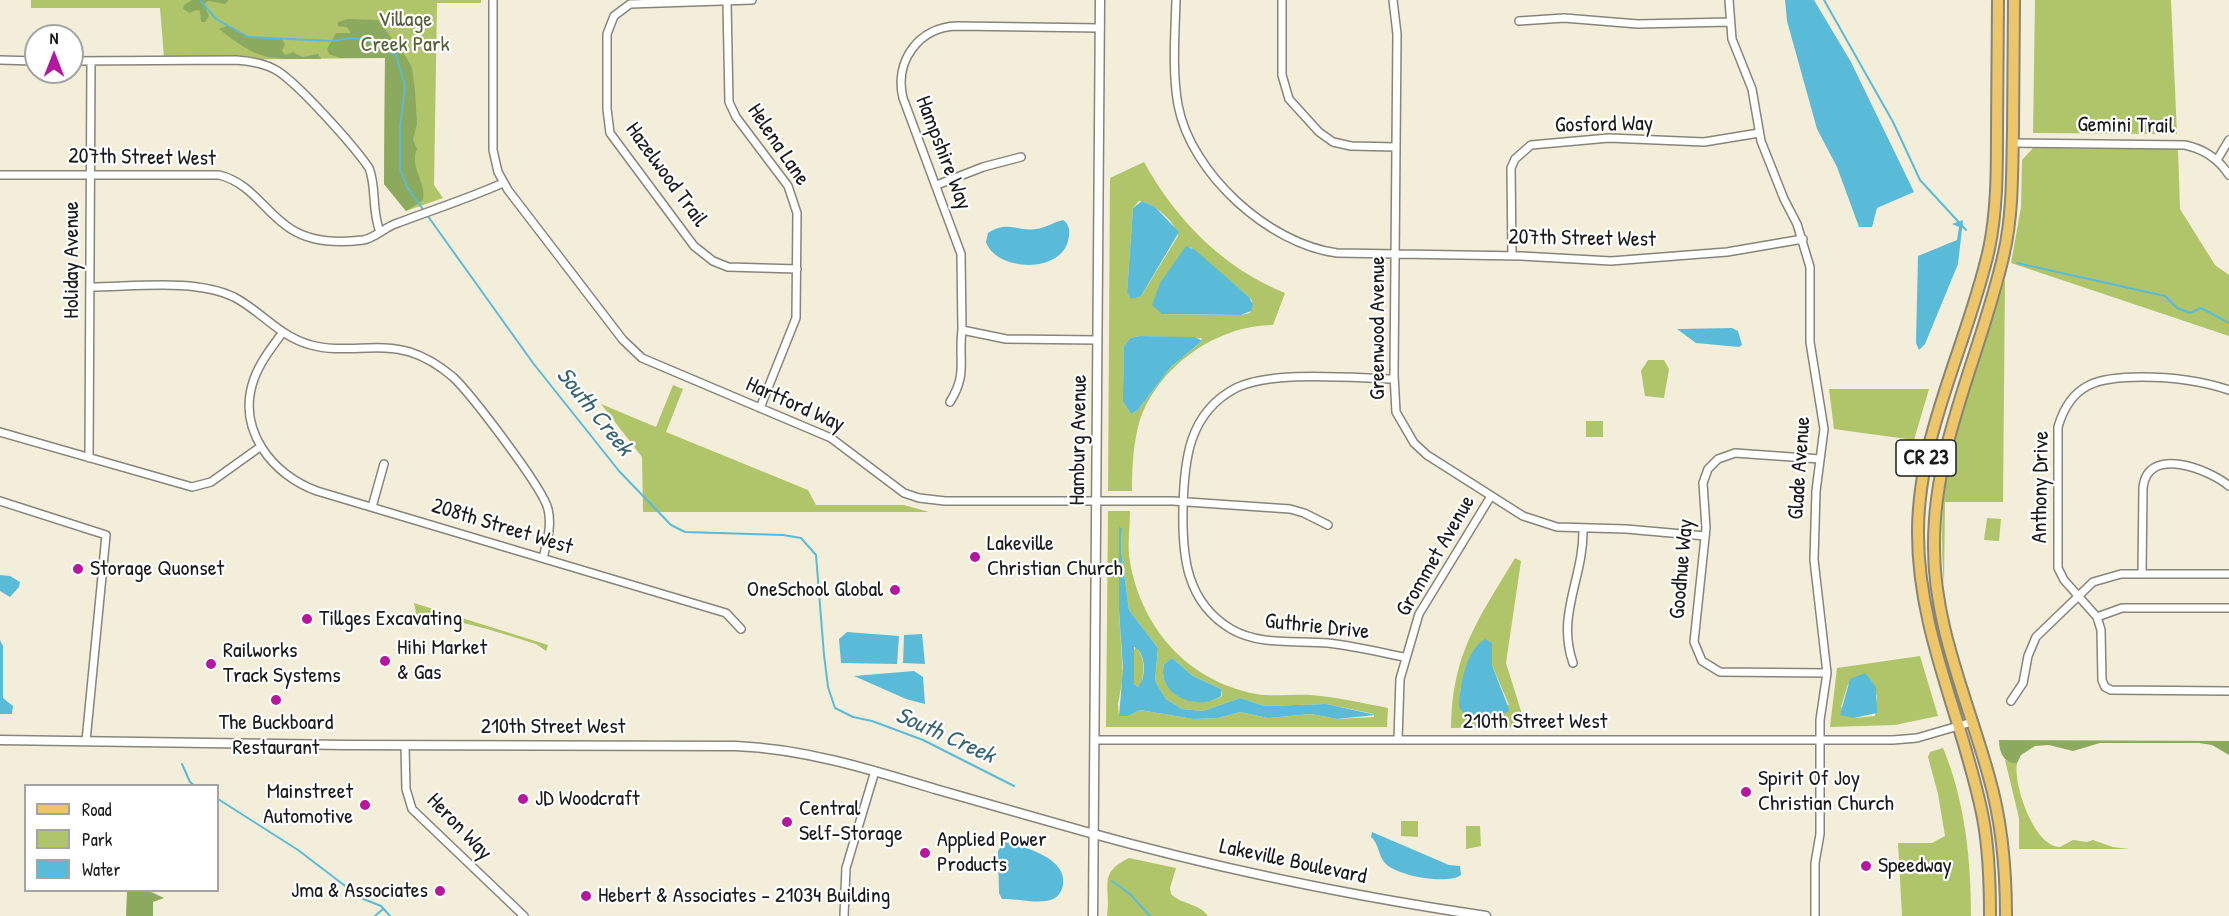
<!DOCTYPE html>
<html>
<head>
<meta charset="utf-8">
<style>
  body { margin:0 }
  #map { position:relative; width:2229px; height:916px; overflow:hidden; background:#f2eed9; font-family:"Patrick Hand",sans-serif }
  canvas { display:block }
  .legend { position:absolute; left:24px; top:784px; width:195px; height:108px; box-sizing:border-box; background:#fff; border:2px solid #a4a4a4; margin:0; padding:8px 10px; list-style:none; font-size:18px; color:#1c1c1c }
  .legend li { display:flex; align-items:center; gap:12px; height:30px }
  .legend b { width:30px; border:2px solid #a4a4a4 }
  .north { position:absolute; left:24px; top:24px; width:60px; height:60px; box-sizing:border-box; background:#fff; border:2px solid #a4a4a4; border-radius:50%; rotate:0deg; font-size:16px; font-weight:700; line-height:24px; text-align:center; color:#1c1c1c }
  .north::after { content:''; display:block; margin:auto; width:21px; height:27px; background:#b5179e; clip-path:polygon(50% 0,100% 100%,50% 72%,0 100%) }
</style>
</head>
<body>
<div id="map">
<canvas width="2229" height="916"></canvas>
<ul class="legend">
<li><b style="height:8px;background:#ecc669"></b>Road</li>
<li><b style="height:16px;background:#b0c569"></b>Park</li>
<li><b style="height:16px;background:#5abbd8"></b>Water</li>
</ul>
<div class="north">N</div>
</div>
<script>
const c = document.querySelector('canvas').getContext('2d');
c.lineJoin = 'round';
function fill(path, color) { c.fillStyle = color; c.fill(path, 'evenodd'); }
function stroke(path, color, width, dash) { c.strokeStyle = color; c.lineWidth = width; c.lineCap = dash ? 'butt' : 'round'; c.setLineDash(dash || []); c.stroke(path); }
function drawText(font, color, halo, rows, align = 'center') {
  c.font = font + ' "Patrick Hand",sans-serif'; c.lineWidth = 4.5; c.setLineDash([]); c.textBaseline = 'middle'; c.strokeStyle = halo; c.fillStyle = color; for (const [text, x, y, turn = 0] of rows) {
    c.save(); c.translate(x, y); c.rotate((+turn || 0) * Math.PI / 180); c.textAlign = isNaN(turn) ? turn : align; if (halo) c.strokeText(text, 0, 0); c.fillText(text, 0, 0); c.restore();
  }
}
fill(new Path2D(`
  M 31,0 L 481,0 L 481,3 L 437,3 L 434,185 L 443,198 L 406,211 L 384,184 L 385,58 L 197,60 L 197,57 L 164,57 L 160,8 L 31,8 Z
  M 2035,0 L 2171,0 L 2177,134 L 2033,133 Z
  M 2033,148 L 2178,149 L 2180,209 L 2215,265 L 2229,275 L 2229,336 L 2011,263 L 2021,207 L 2022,160 Z
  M 1144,162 C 1176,220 1223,268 1285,293 L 1273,325 C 1215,325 1153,370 1138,427 C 1133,448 1132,469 1132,491 L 1108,491 L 1110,178 ZM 1139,201 C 1153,202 1176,222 1178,236 L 1141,296 L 1127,292 L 1133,208 ZM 1190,247 L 1249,297 L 1252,301 L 1250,313 L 1241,315 L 1162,314 ZM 1140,336 L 1202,338 L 1201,342 L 1170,368 L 1138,410 L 1131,414 L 1123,402 L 1124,346 L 1130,338 Z
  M 2005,279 L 2003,502 L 1945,502 L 1944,583 C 1941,546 1941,510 1947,473 C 1958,407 1986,343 2005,279 Z
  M 1648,360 L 1664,360 L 1669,369 L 1664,398 L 1645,396 L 1641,371 Z
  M 673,385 L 683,389 L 666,432 L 808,490 L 816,505 L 904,505 L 929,512 L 643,512 L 642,457 L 601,404 L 656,427 Z
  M 1829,389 L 1929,389 L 1914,440 L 1834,429 Z
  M 1586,421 L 1603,421 L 1603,437 L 1586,437 Z
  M 1108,511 L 1130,511 C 1130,527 1127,546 1130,562 C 1142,629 1188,681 1256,694 C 1274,697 1293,694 1311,695 C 1337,697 1362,703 1388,708 L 1387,727 L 1106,727 ZM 1119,526 L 1122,528 L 1121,549 L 1129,610 L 1158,648 L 1155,681 L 1166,699 L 1182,709 L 1203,711 L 1240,698 L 1265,706 L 1326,704 L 1374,714 L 1374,717 L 1337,719 L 1311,714 L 1268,718 L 1240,712 L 1218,718 L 1193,719 L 1140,710 L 1128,716 L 1119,716 L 1118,704 L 1123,677 L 1119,611 ZM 1172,658 L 1193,676 L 1221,689 L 1222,696 C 1198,711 1156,696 1164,664 Z
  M 1987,518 L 2001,519 L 1999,541 L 1984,540 Z
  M 1515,558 L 1521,561 L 1506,663 L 1526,727 L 1451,728 C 1452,653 1478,620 1515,558 ZM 1491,659 L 1492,665 L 1509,705 L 1460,692 L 1467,664 Z
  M 414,603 L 548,645 L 546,651 L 536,644 C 511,637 439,610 418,623 Z
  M 1136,647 C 1145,657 1145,671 1141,684 L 1138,687 L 1134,684 L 1132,653 Z
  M 1920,656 L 1938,716 L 1895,725 L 1830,727 L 1837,668 ZM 1848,684 L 1877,695 L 1875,716 L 1854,718 L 1841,707 Z
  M 1943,748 C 1965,801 1971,859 1971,916 L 1902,916 L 1898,843 L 1932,843 L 1945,836 L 1938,794 L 1928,757 L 1930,752 Z
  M 2005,760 L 2017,763 C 2013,784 2034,847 2060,847 L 2073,840 L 2087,842 L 2093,840 L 2113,847 L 2129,849 L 2019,849 L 2019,818 Z
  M 1401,821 L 1418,821 L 1418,837 L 1401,836 Z
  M 1466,826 L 1480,826 L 1481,846 L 1466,849 Z
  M 1129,858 L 1176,868 L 1170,888 L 1171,894 C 1182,905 1199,903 1208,916 L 1107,916 C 1112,887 1096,874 1129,858 Z`), '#b0c569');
fill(new Path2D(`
  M 192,0 L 228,0 L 228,1 L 225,4 L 208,1 L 204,4 L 209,16 L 205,22 L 201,22 L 200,11 L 196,10 L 190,13 L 183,9 L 184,5 Z
  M 347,19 L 378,20 L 406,57 L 412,68 L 415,90 L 417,124 L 413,140 L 417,149 C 409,166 427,184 423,200 L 406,211 L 384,184 L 385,58 L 340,58 L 329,54 L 327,49 L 336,33 L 351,33 L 347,27 L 338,26 L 338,22 Z
  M 227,26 L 248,37 L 282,39 L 285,44 L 282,51 L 285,55 L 293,52 L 302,57 L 318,54 L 321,59 C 267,59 261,62 219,29 Z
  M 1999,740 L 2229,741 L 2229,755 L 2212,745 L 2199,743 L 2100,743 L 2073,751 L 2049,745 L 2035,746 L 2021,755 L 2017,763 C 2004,764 1999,752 1999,740 Z
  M 127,891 L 149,891 L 164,898 L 153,902 L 153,916 L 126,916 Z`), '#8caa5d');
fill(new Path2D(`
  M 1785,0 L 1814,0 L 1851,62 L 1914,192 L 1877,208 L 1872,227 L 1859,227 L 1837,167 L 1817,129 L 1787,21 Z
  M 1142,201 L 1155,207 L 1179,232 L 1141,296 L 1131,299 L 1127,292 L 1133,208 Z
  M 1063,220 C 1068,223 1070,229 1069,236 C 1065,275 996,272 986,242 L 988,233 C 1009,220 1016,232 1036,229 C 1045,228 1054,222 1063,220 Z
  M 1963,220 L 1958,264 L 1925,344 L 1919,350 L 1916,343 L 1918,256 L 1957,240 L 1959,227 L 1952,224 Z
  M 1186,246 L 1195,250 L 1249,297 L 1253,305 L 1251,311 L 1241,315 L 1162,314 L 1152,305 L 1160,283 Z
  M 1732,328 L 1738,331 L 1742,345 L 1739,347 L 1696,343 L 1677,329 Z
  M 1140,336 L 1195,337 L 1202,341 L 1170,368 L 1138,410 L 1131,414 L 1123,402 L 1123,390 L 1124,346 L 1130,338 Z
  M 1119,526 L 1122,528 L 1121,549 L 1129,610 L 1158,648 L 1155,681 L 1166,699 L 1182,709 L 1203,711 L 1240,698 L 1265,706 L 1326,704 L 1376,715 L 1337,719 L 1311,714 L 1268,718 L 1240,712 L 1218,718 L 1193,719 L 1140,710 L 1128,716 L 1119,716 L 1123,669 L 1119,611 ZM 1134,647 C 1146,652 1147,678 1138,687 L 1134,684 Z
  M 0,575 L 10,576 L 20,582 L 19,587 L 10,597 L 0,591 Z
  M 847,632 L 899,636 L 897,664 L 841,663 L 839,639 Z
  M 922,634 L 925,664 L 903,663 L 904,635 Z
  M 1485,639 L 1492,643 L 1492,665 L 1509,709 L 1508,712 L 1496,715 L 1465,715 L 1459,707 C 1460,686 1465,651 1485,639 Z
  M 0,640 L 3,646 L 3,698 L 13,706 L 12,714 L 0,714 Z
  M 1172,658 L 1193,676 L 1221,689 L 1221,696 C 1198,712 1156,696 1164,664 Z
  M 914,671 L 923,677 L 925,704 L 906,699 L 854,676 Z
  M 1865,673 L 1876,687 L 1877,713 L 1854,718 L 1840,715 L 1850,679 Z
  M 1372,832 L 1449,865 L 1460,866 L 1461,875 C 1448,885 1394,876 1384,862 C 1378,854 1379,844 1371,837 Z
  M 1004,842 C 1023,846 1068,858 1063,885 C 1062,891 1058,897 1053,899 C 1039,905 1017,898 1002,899 L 999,893 L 998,851 Z`), '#5abbd8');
stroke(new Path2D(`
  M 200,0 L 216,19 L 248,37 L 331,41 L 352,38 L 370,41 L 396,55 L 405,86 L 400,127 L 400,169 L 407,187 L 533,363 L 619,471 L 671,525 L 685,532 L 783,535 L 801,538 L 816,555 L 824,655 L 828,687 L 835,708 L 853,717 L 872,721 L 923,740 L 1014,786
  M 1824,0 L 1893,122 L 1920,180 L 1966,230
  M 2017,263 L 2165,296 L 2177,308 L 2190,313 L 2201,308 L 2229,323
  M 182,764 L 190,782 L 195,786
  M 218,799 L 298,850 L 361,898 L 381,906 L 390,916
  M 1112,881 L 1130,894 L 1150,916
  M 375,916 L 383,909`), '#5abbd8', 2);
const minor = new Path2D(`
  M 493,0 L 493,150 L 498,172 L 508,190 L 623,340 L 642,358 L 831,438 L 904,493 L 919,498 L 945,501 L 1173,501 L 1290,509 L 1304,513 L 1328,525
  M 752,0 L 630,4 L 614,16 L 607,34 L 607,109 L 610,133 L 694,246 L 713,261 L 728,267 L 797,269
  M 1176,0 C 1175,35 1172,71 1178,105 C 1191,174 1269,244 1337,253 L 1521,256 L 1611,261 L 1727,252 L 1803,239
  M 1282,0 L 1282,75 L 1289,99 L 1319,132 L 1333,142 L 1351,146 L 1396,147
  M 1393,0 L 1397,34 L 1394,375 L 1396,412 L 1414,443 L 1427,455 L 1523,516 L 1557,527 L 1626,529 L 1705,536
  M 1729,0 L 1732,39 L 1752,89 L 1761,141 L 1784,199 L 1797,224 L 1810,267 L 1810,342 L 1824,429 L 1816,491 L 1814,560 L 1827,673 L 1820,720 L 1820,834 L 1815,863 L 1815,916
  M 727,3 L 729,102 L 736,117 L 788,186 L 797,213 L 796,318 L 760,408
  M 1519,21 L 1564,18 L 1638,24 L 1730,22
  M 0,60 L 36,61
  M 72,61 L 236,60 C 250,61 264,63 276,70 C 298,83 354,146 369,168 C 377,188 371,209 380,232
  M 2012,143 L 2185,145 C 2204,149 2218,158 2229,175
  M 2217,160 L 2229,140
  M 0,175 L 219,175 C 252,183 264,212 291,229 C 311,242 339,243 363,240 C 375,238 384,228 395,224 C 432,210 467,199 503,183
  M 937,185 L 983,167 L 1021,157
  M 1512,256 L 1511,168 L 1515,159 L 1531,145 L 1609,138 L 1704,142 L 1759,133
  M 90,287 C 133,287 195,278 234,297 C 261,311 280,337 311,345 C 343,354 378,342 410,352 C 426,357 440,366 453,377 C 471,394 543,488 548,509 C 552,526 547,542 543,558
  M 283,332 C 272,347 260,362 254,379 C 236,429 272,475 317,491 L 726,613 L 741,629
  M 1097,340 L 1006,339 L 962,330 L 961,254 L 903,98 C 894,61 919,27 957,26 L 1100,28
  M 1394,379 C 1352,378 1272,370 1236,388 C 1188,413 1184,461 1183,509 C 1182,556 1186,602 1231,629 C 1260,646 1296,640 1328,643 C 1354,646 1379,652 1404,657
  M 2229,390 C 2199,380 2173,377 2142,377 C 2100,377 2071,382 2058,427 L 2058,568 L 2064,580 L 2097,617 L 2101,630 L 2102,680 L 2105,687 L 2111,690 L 2229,691
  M 950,402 C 968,373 958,361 962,330
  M 0,432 L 192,487 L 211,482 L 260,447
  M 89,458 L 91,61
  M 1820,459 L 1735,453 L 1718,459 L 1708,469 L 1703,483 L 1706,528 L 1694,642 L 1702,661 L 1720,672 L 1827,673
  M 0,501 L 106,535 L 86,741
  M 372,507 L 384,464
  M 2142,573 L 2143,488 C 2147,445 2209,469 2229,486
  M 2097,617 L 2122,608 L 2229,608
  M 1573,663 C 1556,614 1584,578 1583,529
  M 2011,701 L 2023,683 L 2028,656 L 2036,637 L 2093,582 L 2121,574 L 2229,574
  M 1095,740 L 1893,740 L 1917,738 L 1972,722
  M 1398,740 L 1400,679 L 1419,614 L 1491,496
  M 405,746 L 406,789 L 412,809 L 524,916
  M 844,916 L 846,868 L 875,771`);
const tertiary = new Path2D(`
  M 0,740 L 346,745 L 736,746 C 805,749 869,769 935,789 C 984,803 1033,817 1083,831 C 1215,868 1351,896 1486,916
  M 1093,916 L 1100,0`);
const primary = new Path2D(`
  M 1990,916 C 1990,883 1989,850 1983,818 C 1964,720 1917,632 1918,530 C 1919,431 1968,343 1989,249 C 1997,211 1997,170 1997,132 C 1997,88 1998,44 1998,0
  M 2006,916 C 2006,869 2002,822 1989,777 C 1968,700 1933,625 1934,544 C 1934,442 1982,352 2004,253 C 2013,213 2012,172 2013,132 C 2013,88 2014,44 2014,0`);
stroke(minor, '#87857a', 10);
stroke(tertiary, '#87857a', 11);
stroke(primary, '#87857a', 14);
stroke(minor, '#fff', 7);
stroke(tertiary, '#fff', 8);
stroke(primary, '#ecc669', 10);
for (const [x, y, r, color] of [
  [975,557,6,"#b5179e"],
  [78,569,6,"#b5179e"],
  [895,590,6,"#b5179e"],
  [307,619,6,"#b5179e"],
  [385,661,6,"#b5179e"],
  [211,664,6,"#b5179e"],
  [276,700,6,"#b5179e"],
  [1746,792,6,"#b5179e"],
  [523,799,6,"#b5179e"],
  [365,805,6,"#b5179e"],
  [787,822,6,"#b5179e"],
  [925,853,6,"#b5179e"],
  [1866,866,6,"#b5179e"],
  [440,891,6,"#b5179e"],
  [586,896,6,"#b5179e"]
]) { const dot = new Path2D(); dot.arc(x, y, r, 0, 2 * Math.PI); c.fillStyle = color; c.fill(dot); stroke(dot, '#fff', 2); }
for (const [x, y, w] of [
  [1926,458,60]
]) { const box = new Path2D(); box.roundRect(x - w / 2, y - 18, w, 36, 4.5); c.fillStyle = '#fff'; c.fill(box); stroke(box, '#1c1c1c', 1.5); }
drawText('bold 21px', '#1c1c1c', null, [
  ["CR 23",1926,458]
]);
drawText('22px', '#57603b', '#fff', [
  ["Village",405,20],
  ["Creek Park",405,45]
]);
drawText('22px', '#1c1c1c', '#fff', [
  ["Gosford Way",1604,125,-1],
  ["Gemini Trail",2126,126,1],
  ["Helena Lane",778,145,56],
  ["Hampshire Way",943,153,69],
  ["207th Street West",142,158,1],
  ["Hazelwood Trail",666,175,54],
  ["207th Street West",1582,239,1],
  ["Holiday Avenue",72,260,-90],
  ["Greenwood Avenue",1378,328,-90],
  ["Hartford Way",795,405,24],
  ["Hamburg Avenue",1079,440,-89],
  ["Glade Avenue",1800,468,-86],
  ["Anthony Drive",2041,487,-89],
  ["208th Street West",502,527,17],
  ["Grommet Avenue",1436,556,-60],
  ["Goodhue Way",1682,569,-85],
  ["Guthrie Drive",1317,627,6],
  ["210th Street West",1535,722],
  ["210th Street West",553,727],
  ["Heron Way",459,827,46],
  ["Lakeville Boulevard",1293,862,12]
]);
drawText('22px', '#1c1c1c', '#fff', [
  ["Lakeville",987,544],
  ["Christian Church",987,569],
  ["Storage Quonset",90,569],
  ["OneSchool Global",883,590,"right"],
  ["Tillges Excavating",319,619],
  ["Hihi Market",397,648],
  ["& Gas",397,673],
  ["Railworks",223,651],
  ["Track Systems",223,676],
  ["The Buckboard",276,723,"center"],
  ["Restaurant",276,748,"center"],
  ["Spirit Of Joy",1758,779],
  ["Christian Church",1758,804],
  ["Mainstreet",353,792,"right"],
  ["Automotive",353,817,"right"],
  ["JD Woodcraft",535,799],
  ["Central",799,809],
  ["Self-Storage",799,834],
  ["Applied Power",937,840],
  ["Products",937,865],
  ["Speedway",1878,866],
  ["Jma & Associates",428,891,"right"],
  ["Hebert & Associates - 21034 Building",598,896]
], 'left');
drawText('italic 24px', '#386471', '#fff', [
  ["South Creek",594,412,51],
  ["South Creek",945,736,24]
]);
</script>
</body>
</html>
